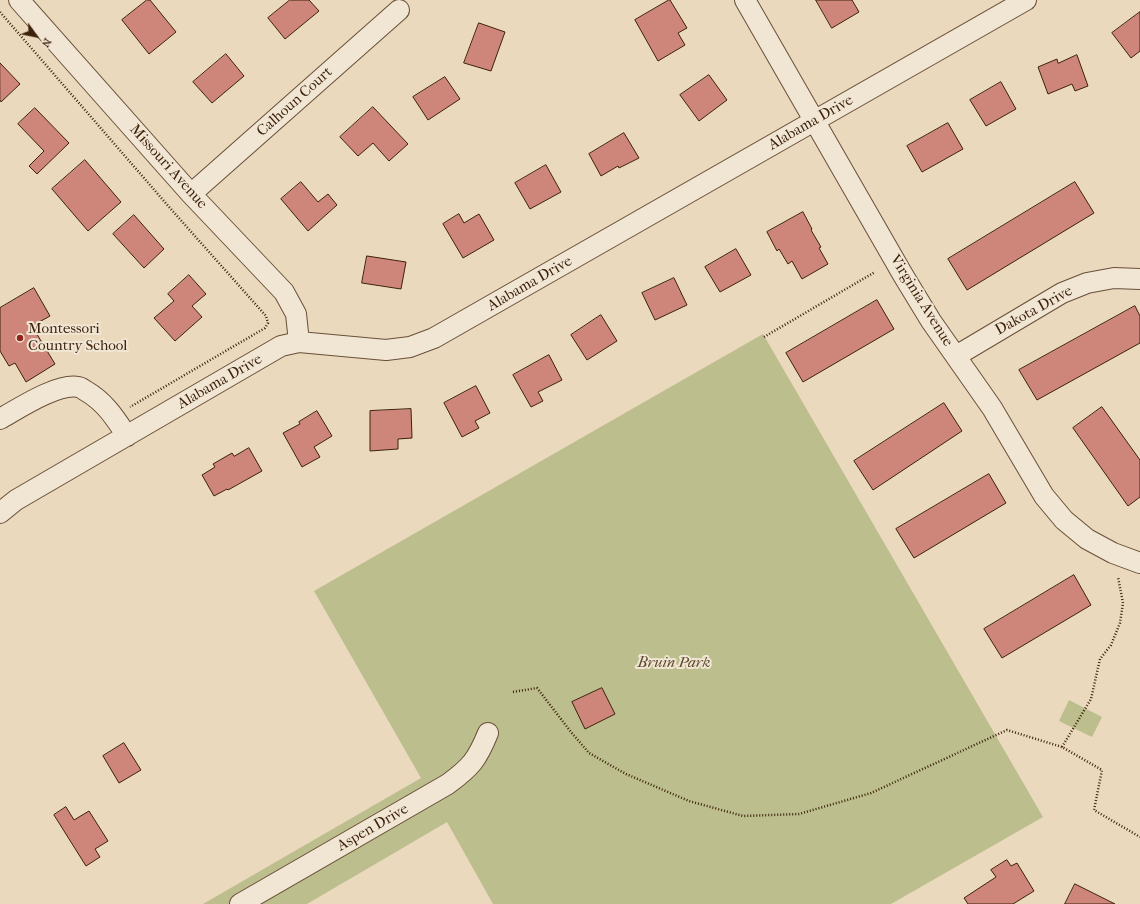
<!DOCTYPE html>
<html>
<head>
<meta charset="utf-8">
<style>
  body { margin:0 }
  #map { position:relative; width:1140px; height:904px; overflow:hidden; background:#ead9bd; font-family:"IM FELL French Canon",serif }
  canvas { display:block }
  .north { position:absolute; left:16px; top:16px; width:40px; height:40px; -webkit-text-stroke:3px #f1e6d4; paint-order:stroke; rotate:123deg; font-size:11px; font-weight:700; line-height:16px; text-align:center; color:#3c210b }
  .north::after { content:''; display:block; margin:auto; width:14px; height:18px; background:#3c210b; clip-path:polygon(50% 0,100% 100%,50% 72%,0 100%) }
</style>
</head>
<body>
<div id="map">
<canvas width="1140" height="904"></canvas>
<div class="north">N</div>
</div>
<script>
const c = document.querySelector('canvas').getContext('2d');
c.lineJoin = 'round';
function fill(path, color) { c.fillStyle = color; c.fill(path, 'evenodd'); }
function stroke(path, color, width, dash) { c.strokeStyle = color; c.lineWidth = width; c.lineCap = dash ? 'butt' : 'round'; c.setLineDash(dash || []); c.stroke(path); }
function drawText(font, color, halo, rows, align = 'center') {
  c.font = font + ' "IM FELL French Canon",serif'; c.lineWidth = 4; c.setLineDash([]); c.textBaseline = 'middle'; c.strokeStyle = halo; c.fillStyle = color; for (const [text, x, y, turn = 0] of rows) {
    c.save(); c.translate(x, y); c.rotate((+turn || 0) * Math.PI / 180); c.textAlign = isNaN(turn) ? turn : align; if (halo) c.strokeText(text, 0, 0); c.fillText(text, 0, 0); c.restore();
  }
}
fill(new Path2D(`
  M 763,334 L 1043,817 L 891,904 L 493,904 L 447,822 L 307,904 L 203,904 L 421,778 L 314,591 Z
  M 1069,700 L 1102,717 L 1092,737 L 1059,721 Z`), '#bcbe8d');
const building = new Path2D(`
  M 147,0 L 150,0 L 176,32 L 149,54 L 122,20 Z
  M 290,0 L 309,0 L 319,11 L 285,39 L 268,18 Z
  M 669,0 L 670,0 L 687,28 L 678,33 L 685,45 L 658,61 L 635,20 Z
  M 816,0 L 852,0 L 859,12 L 832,28 Z
  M 1140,12 L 1140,51 L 1131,58 L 1112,33 Z
  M 479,23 L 505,32 L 491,71 L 464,63 Z
  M 226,54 L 244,76 L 212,103 L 193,82 Z
  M 1077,55 L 1088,86 L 1075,91 L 1072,84 L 1048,94 L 1038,67 L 1057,59 L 1058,63 Z
  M 0,63 L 20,84 L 1,102 L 0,100 Z
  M 709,75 L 727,100 L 699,121 L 680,95 Z
  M 445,77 L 460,99 L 428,120 L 413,97 Z
  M 1001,82 L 1016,109 L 986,126 L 970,100 Z
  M 373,107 L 408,144 L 389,161 L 373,143 L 358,156 L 340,137 Z
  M 35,108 L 69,143 L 37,174 L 29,166 L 44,151 L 18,124 Z
  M 948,123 L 963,149 L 922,172 L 907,146 Z
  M 624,133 L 639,158 L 619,168 L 618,166 L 601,176 L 589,154 Z
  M 85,160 L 121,202 L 88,231 L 52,189 Z
  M 546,165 L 561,192 L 530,209 L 515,183 Z
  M 301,182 L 318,202 L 328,194 L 337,205 L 308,231 L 281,199 Z
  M 1075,182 L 1094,213 L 967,290 L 948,259 Z
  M 803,212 L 812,229 L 811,230 L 821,247 L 819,248 L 828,264 L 802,279 L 792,261 L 788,264 L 779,249 L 777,251 L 767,232 Z
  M 459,214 L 464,223 L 479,214 L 494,240 L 463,258 L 443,224 Z
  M 134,215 L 164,249 L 144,268 L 113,234 Z
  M 736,249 L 751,275 L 720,292 L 705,267 Z
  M 367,256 L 406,262 L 401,289 L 362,283 Z
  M 189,275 L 206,294 L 192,306 L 202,317 L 175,341 L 154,318 L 174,301 L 168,294 Z
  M 674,278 L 687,305 L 655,320 L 642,293 Z
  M 34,288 L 50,316 L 32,326 L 55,364 L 26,382 L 15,363 L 9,366 L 0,351 L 0,308 Z
  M 877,300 L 894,329 L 803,382 L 786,353 Z
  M 1135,306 L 1140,316 L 1140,343 L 1037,400 L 1019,370 Z
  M 601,315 L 617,341 L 587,360 L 571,335 Z
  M 549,355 L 562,380 L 538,392 L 543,401 L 531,407 L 513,375 Z
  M 476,386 L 490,413 L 475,421 L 479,428 L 462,437 L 444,403 Z
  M 944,403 L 962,431 L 873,490 L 854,461 Z
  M 1102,407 L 1140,460 L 1140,497 L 1128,506 L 1073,428 Z
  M 411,409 L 412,438 L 398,439 L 398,449 L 370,451 L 370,411 Z
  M 317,411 L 332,436 L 314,447 L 320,457 L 302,467 L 283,433 L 300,424 L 299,422 Z
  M 249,448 L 262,471 L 228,490 L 227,489 L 214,496 L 202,475 L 215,467 L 213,464 L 232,453 L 234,456 Z
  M 989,474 L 1006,503 L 914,558 L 896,529 Z
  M 1074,575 L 1091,605 L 1002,658 L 984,629 Z
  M 602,688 L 615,714 L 585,729 L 572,702 Z
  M 124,743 L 141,770 L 119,783 L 103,756 Z
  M 66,807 L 74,820 L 89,811 L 108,841 L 95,849 L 100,857 L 86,866 L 54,815 Z
  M 1007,860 L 1011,866 L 1017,863 L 1034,891 L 1013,904 L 968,904 L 964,898 L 996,877 L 991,870 Z
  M 1075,884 L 1115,904 L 1065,904 Z`);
fill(building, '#ce867b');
stroke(building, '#3c210b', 1);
const minor = new Path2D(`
  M 19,0 L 191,194 L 284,292 L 296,314 L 299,342
  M 745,0 L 903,275 L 931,321 L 992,408 L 1044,496 L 1064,520 L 1087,539 L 1113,553 L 1140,563
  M 191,194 L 399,10
  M 956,356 L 1062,293 L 1087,283 L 1114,278 L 1140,279
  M 0,419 C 18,409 57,383 78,387 C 81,387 84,390 86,391 C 105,402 115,418 127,436
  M 0,513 L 16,500 L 281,346 L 299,342 L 386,350 L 410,347 L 434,338 L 1026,0
  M 240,904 L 448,784 C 471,767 477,760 488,733`);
stroke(minor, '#684f38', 22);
stroke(new Path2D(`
  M 0,12 L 170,208 L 266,316 L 268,323 L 265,328 L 130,407
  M 764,337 L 875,272
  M 513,692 L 537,688 L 571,732 L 589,753 L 626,774 L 689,801 L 743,816 L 799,814 L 871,793 L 1007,730 L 1062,747 L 1102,770 L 1094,810 L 1140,837
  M 1062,747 L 1091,699 L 1100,659 L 1111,645 L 1120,623 L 1123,603 L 1118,577`), '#3c210b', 2.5, [1, 2]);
stroke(minor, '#f1e6d4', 20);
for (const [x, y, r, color] of [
  [20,338,4,"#8f2418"]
]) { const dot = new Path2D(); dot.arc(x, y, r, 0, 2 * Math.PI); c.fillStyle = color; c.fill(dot); stroke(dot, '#f1e6d4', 1.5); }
drawText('15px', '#3c210b', '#f1e6d4', [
  ["Calhoun Court",295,102,-42],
  ["Alabama Drive",811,123,-30],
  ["Missouri Avenue",168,167,48],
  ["Alabama Drive",530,284,-30],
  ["Virginia Avenue",921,301,58],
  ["Dakota Drive",1034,311,-29],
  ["Alabama Drive",220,382,-30],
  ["Aspen Drive",373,828,-30]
]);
drawText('15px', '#3c210b', '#f1e6d4', [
  ["Montessori",28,329],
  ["Country School",28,346]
], 'left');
drawText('italic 15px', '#5c482c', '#f1e6d4', [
  ["Bruin Park",674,663]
]);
</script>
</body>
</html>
